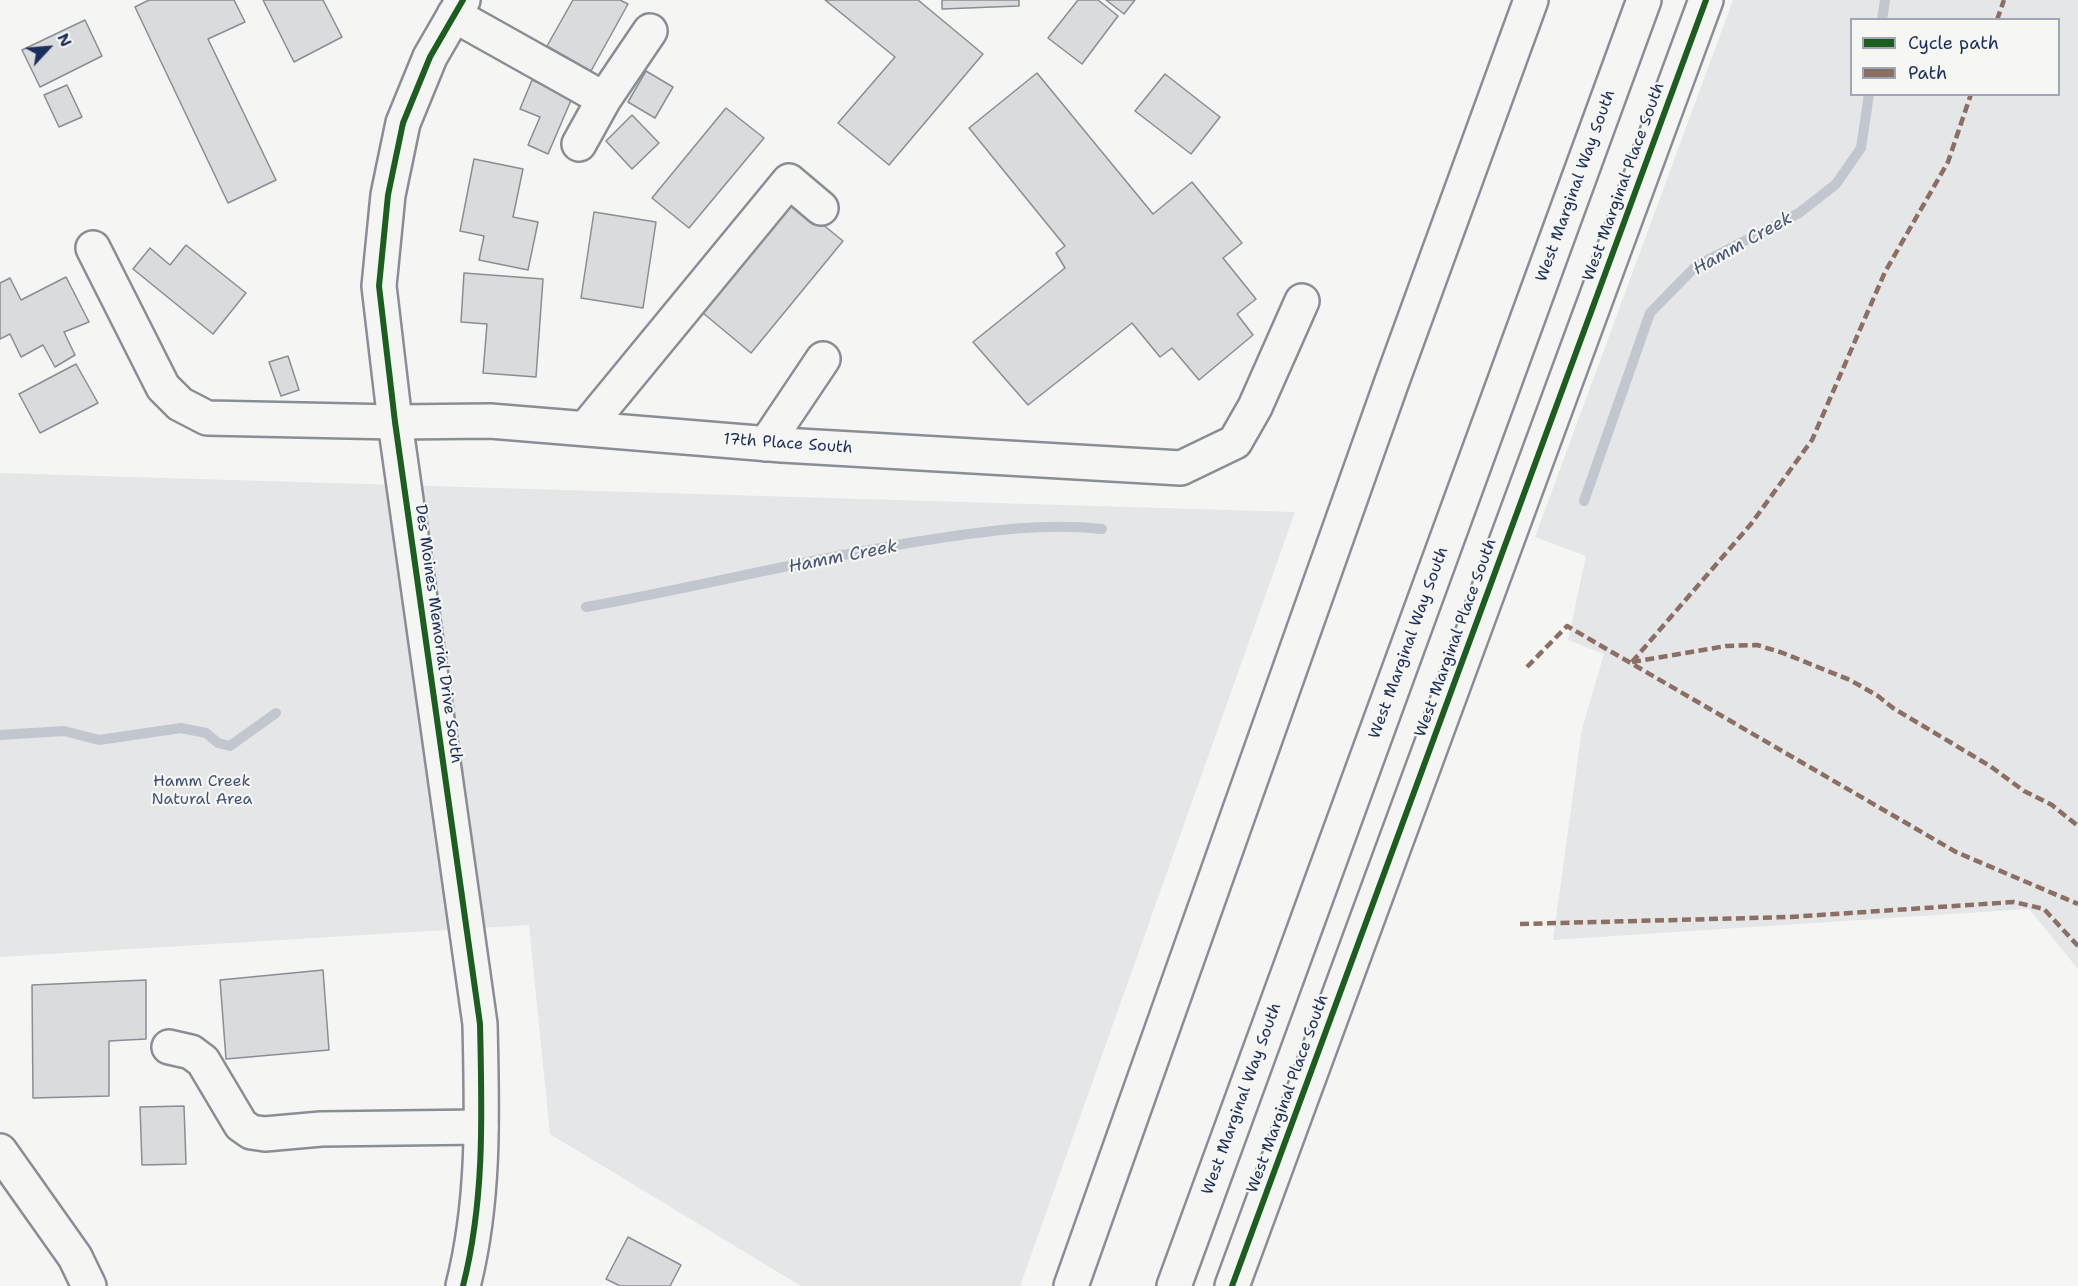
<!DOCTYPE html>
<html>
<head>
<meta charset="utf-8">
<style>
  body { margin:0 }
  #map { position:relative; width:2078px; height:1286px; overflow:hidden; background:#f5f5f3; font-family:"Shantell Sans",sans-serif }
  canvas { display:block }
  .legend { position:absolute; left:1850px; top:18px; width:210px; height:78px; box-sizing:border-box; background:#f6f6f2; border:2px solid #9ea6b7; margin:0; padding:8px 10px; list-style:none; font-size:18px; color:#1b2f5e }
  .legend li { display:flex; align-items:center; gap:12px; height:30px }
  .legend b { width:30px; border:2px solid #9ea6b7 }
  .north { position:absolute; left:18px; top:18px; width:60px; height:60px; -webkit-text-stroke:4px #f6f6f2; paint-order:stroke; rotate:64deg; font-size:16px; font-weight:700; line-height:24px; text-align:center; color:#1b2f5e }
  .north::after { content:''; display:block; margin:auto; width:21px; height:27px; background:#1b2f5e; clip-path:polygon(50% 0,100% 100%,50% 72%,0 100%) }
</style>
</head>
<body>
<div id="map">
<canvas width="2078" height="1286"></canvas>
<ul class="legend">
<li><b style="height:8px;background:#1b5e20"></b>Cycle path</li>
<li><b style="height:8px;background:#8d6e63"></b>Path</li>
</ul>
<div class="north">N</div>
</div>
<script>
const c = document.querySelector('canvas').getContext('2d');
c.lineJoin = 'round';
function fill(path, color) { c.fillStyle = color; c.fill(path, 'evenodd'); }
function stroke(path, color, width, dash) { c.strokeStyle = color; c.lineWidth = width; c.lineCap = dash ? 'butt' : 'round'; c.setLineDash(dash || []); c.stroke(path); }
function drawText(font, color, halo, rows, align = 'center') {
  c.font = font + ' "Shantell Sans",sans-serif'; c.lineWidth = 4.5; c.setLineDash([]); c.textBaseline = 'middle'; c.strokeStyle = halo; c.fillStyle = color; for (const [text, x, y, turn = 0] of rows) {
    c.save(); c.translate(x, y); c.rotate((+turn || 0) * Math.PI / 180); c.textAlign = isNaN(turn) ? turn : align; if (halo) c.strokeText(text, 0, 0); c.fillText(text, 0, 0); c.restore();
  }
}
fill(new Path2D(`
  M 1733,0 L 2078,0 L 2078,969 L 2029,909 L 1553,940 L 1582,729 L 1604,654 L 1568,640 L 1586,556 L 1535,537 ZM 1852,20 L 2058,20 L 2058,94 L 1852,94 Z
  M 0,473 L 1295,512 L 1020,1286 L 801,1286 L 550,1134 L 529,925 L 0,957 Z`), '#e4e6e7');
stroke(new Path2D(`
  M 1882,20 L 1885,0
  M 1584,501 L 1650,313 L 1696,266 L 1799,213 L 1836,184 L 1861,148 L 1869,94
  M 586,607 C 698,587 808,559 921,541 C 981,532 1041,522 1102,529
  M 0,735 L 64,731 L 99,740 L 181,728 L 206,733 L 218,743 L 230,746 L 276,713`), '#c1c6cf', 10);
const building = new Path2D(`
  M 149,0 L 234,0 L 245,22 L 208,39 L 276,180 L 228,203 L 135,7 Z
  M 263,0 L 323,0 L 342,37 L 294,62 Z
  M 573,0 L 620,0 L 628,4 L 591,71 L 547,46 Z
  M 825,0 L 918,0 L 983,54 L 889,165 L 838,123 L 895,57 Z
  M 942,0 L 1019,0 L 1019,6 L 942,9 Z
  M 1078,0 L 1098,0 L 1118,16 L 1082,64 L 1048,38 Z
  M 1106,0 L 1135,0 L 1124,14 Z
  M 85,20 L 102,56 L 40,87 L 22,50 Z
  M 646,71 L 673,87 L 655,118 L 628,102 Z
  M 1037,73 L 1153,214 L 1192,182 L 1242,243 L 1223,258 L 1256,299 L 1237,314 L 1253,335 L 1199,380 L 1172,348 L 1160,357 L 1132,323 L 1028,405 L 973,342 L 1065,268 L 1056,253 L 1065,246 L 969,128 Z
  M 1165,74 L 1220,117 L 1191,154 L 1135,111 Z
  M 532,80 L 572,98 L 548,154 L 528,145 L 540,117 L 520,109 Z
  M 67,85 L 82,117 L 59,127 L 44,95 Z
  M 726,108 L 764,138 L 689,228 L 652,198 Z
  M 632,115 L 659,143 L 632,169 L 606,141 Z
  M 474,159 L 523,169 L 513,217 L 538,222 L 528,270 L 479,260 L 484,236 L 460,231 Z
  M 789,197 L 843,241 L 751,353 L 697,308 Z
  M 594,212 L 656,222 L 643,308 L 581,298 Z
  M 186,245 L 246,293 L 213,334 L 133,269 L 150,248 L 170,265 Z
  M 464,273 L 543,279 L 536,377 L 483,373 L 487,324 L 461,322 Z
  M 66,277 L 89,322 L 64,332 L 75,355 L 55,367 L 43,345 L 21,357 L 10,334 L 0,339 L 0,283 L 10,278 L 21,300 Z
  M 288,356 L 299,390 L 281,396 L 269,362 Z
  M 76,364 L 98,403 L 40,433 L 19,394 Z
  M 323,970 L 329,1050 L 226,1059 L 220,980 Z
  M 146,980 L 146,1039 L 109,1041 L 109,1096 L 33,1098 L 32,985 Z
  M 184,1106 L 186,1164 L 142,1165 L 140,1107 Z
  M 628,1237 L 681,1265 L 670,1286 L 620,1286 L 606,1279 Z`);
fill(building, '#dadbdc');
stroke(building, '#898d95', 1.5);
const minor = new Path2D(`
  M 454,15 L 604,99 L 650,31
  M 579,144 L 604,99
  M 93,248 L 163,387 L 180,404 L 207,418 L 395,422 L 490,421 L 782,445 L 1181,468 L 1235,442 L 1255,407 L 1302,301
  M 585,429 L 789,181 L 821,208
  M 766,444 L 823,359
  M 169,1047 L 191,1052 L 203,1061 L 241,1125 L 251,1132 L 265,1134 L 321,1129 L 481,1127
  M 0,1151 L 75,1257 L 89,1286
  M 1232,1286 L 1706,0`);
const major = new Path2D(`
  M 463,1286 C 485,1200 482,1111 480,1024 L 395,422 L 379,286 L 388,195 L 403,123 L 430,57 L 463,0`);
const highway = new Path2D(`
  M 1071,1286 L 1391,384 L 1531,0
  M 1174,1286 L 1644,0`);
stroke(minor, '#898d95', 38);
stroke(major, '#898d95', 38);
stroke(highway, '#898d95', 38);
stroke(minor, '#f5f5f3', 33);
stroke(major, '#f5f5f3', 33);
stroke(highway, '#f5f5f3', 33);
stroke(new Path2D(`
  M 1997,20 L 2004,0
  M 1632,662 L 1751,524 L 1812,440 L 1885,272 L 1948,162 L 1971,94
  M 1632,662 L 1726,646 L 1757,645 L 1783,653 L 1850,680 L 1878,696 L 1893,708 L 1990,766 L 2024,791 L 2052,805 L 2078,826
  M 1527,667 L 1567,626 L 1956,852 L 2078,904
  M 1520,924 L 1790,917 L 2014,902 L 2044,909 L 2078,946`), '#8d6e63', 4.5, [9, 4.5]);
stroke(new Path2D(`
  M 463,1286 C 485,1200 482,1111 480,1024 L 395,422 L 379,286 L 388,195 L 403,123 L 430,57 L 463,0
  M 1232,1286 L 1706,0`), '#1b5e20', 6);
drawText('16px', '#1b2f5e', '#f6f6f2', [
  ["West Marginal Place South",1624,182,-70],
  ["West Marginal Way South",1576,186,-70],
  ["17th Place South",788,444,4],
  ["Des Moines Memorial Drive South",438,634,82],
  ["West Marginal Place South",1456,638,-70],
  ["West Marginal Way South",1409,643,-70],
  ["West Marginal Place South",1288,1094,-70],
  ["West Marginal Way South",1242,1099,-70]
]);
drawText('16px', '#405177', '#f6f6f2', [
  ["Hamm Creek",202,782],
  ["Natural Area",202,800]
]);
drawText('italic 18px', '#46567b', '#f6f6f2', [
  ["Hamm Creek",1743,244,-29],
  ["Hamm Creek",843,557,-11]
]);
</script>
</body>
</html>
